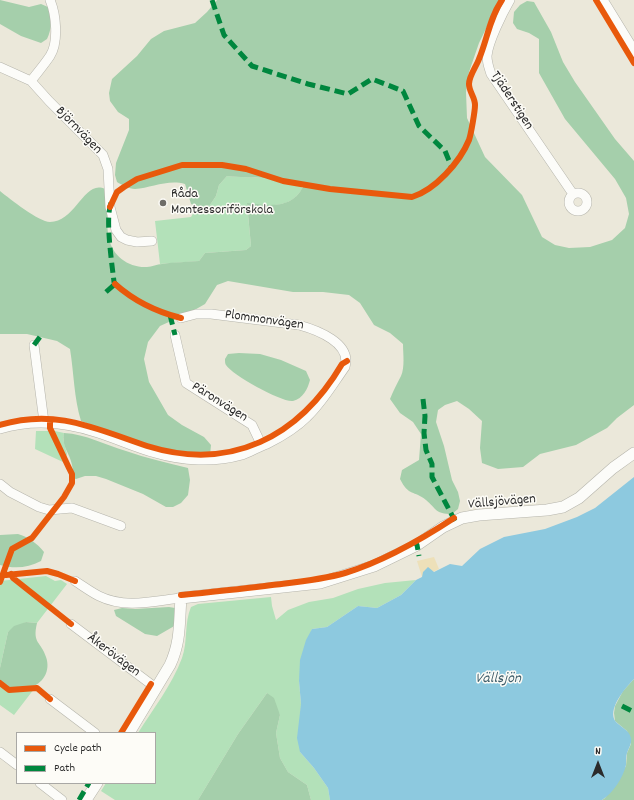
<!DOCTYPE html>
<html>
<head>
<meta charset="utf-8">
<style>
  body { margin:0 }
  #map { position:relative; width:634px; height:800px; overflow:hidden; background:#ebe8da; font-family:Dekko,sans-serif }
  canvas { display:block }
  .legend { position:absolute; left:16px; top:732px; width:140px; height:52px; box-sizing:border-box; background:#fdfcf7; border:1px solid #a9a8a5; margin:0; padding:5px 7px; list-style:none; font-size:12px; color:#2b2b2b }
  .legend li { display:flex; align-items:center; gap:8px; height:20px }
  .legend b { width:20px; border:1px solid #a9a8a5 }
  .north { position:absolute; left:578px; top:744px; width:40px; height:40px; -webkit-text-stroke:3px #fdfcf7; paint-order:stroke; rotate:0deg; font-size:11px; font-weight:700; line-height:16px; text-align:center; color:#2b2b2b }
  .north::after { content:''; display:block; margin:auto; width:14px; height:18px; background:#2b2b2b; clip-path:polygon(50% 0,100% 100%,50% 72%,0 100%) }
</style>
</head>
<body>
<div id="map">
<canvas width="634" height="800"></canvas>
<ul class="legend">
<li><b style="height:5px;background:#e8590c"></b>Cycle path</li>
<li><b style="height:5px;background:#00873e"></b>Path</li>
</ul>
<div class="north">N</div>
</div>
<script>
const c = document.querySelector('canvas').getContext('2d');
c.lineJoin = 'round';
function fill(path, color) { c.fillStyle = color; c.fill(path, 'evenodd'); }
function stroke(path, color, width, dash) { c.strokeStyle = color; c.lineWidth = width; c.lineCap = dash ? 'butt' : 'round'; c.setLineDash(dash || []); c.stroke(path); }
function drawText(font, color, halo, rows, align = 'center') {
  c.font = font + ' Dekko,sans-serif'; c.lineWidth = 3; c.setLineDash([]); c.textBaseline = 'middle'; c.strokeStyle = halo; c.fillStyle = color; for (const [text, x, y, turn = 0] of rows) {
    c.save(); c.translate(x, y); c.rotate((+turn || 0) * Math.PI / 180); c.textAlign = isNaN(turn) ? turn : align; if (halo) c.strokeText(text, 0, 0); c.fillText(text, 0, 0); c.restore();
  }
}
fill(new Path2D(`
  M 227,176 C 252,179 282,175 303,188 C 289,210 270,205 247,204 L 251,246 L 246,250 L 205,253 L 199,261 L 160,264 L 155,221 L 191,217 L 197,207 L 210,205 L 216,196 L 219,185 Z
  M 36,431 L 55,431 L 64,433 L 63,439 L 67,454 L 65,461 L 63,462 L 35,449 Z
  M 46,576 L 55,581 L 61,580 L 67,584 L 37,623 L 26,622 L 8,632 L 0,668 L 0,581 Z
  M 416,580 L 401,595 L 377,608 L 358,606 L 327,627 L 312,629 L 299,681 L 301,704 L 300,752 L 314,768 L 328,788 L 330,800 L 311,800 L 307,785 L 288,772 L 280,758 L 276,733 L 280,715 L 267,693 L 238,734 L 198,800 L 115,800 L 101,791 L 106,783 L 155,783 L 155,733 L 138,733 C 153,709 172,685 182,658 C 188,642 184,623 191,607 L 198,604 L 271,597 L 272,606 L 276,620 L 288,610 L 309,602 L 333,598 L 358,589 L 385,583 Z
  M 0,682 L 11,690 L 32,687 L 34,689 L 14,715 L 0,705 Z`), '#b3e1b9');
fill(new Path2D(`
  M 0,0 L 29,7 L 41,4 L 48,7 C 52,18 52,29 47,39 L 41,43 L 21,36 L 0,24 Z
  M 217,0 L 500,0 L 479,43 L 469,72 L 466,92 L 467,118 L 485,157 L 522,195 L 542,237 L 555,245 L 569,248 L 590,247 L 612,240 L 625,228 L 629,214 L 626,198 L 615,179 L 565,119 L 539,73 L 539,39 L 529,33 L 517,29 L 513,23 L 514,12 L 520,5 L 527,1 L 534,2 L 551,32 L 563,62 L 575,82 L 615,139 L 634,161 L 634,405 L 617,418 L 607,428 L 576,445 L 540,454 L 523,467 L 498,469 L 482,463 L 480,448 L 482,421 L 469,409 L 457,401 L 445,405 L 438,410 L 436,422 L 444,446 L 452,480 L 458,492 L 460,501 L 458,509 L 452,514 C 435,514 437,509 426,500 C 414,490 409,497 400,479 L 402,470 L 419,460 L 421,434 L 413,422 L 400,413 L 390,399 C 393,391 397,384 401,376 C 405,367 403,354 403,344 L 390,333 L 374,325 L 360,303 L 349,295 L 323,292 L 293,292 L 228,281 L 217,285 L 205,304 L 191,312 L 160,326 L 148,342 L 144,359 L 149,382 L 168,415 L 182,425 L 204,437 L 211,445 L 210,455 L 186,455 L 146,445 L 81,421 C 74,398 74,374 70,349 L 57,341 L 27,334 L 0,334 L 0,191 C 10,199 39,222 50,222 C 76,222 84,179 105,189 C 109,205 105,222 109,238 C 112,256 129,268 147,267 C 152,267 157,264 162,264 C 174,262 187,262 199,261 L 205,253 L 246,250 L 251,246 L 247,203 C 268,205 291,210 303,187 C 282,175 251,179 227,176 L 219,185 L 216,196 L 210,205 L 197,207 L 191,204 L 185,184 C 168,179 151,188 135,189 C 129,189 122,185 117,182 L 115,175 L 116,163 L 129,130 L 129,119 L 118,112 L 110,101 L 109,93 L 112,79 L 137,56 L 151,39 L 164,31 L 195,23 L 207,12 Z
  M 239,353 L 260,354 L 281,360 L 306,371 L 310,380 C 308,388 303,399 293,401 C 283,403 232,375 226,365 C 225,364 225,361 225,359 L 228,354 Z
  M 64,433 C 86,434 105,445 126,451 C 146,458 168,463 188,468 L 190,480 L 188,495 L 181,503 L 173,507 L 166,507 L 143,494 L 106,479 L 96,476 L 85,476 L 76,479 L 73,478 C 73,474 73,469 72,465 C 70,453 61,446 64,433 Z
  M 18,534 C 28,537 37,543 44,552 L 41,561 C 28,568 14,569 0,565 L 0,535 Z
  M 169,607 L 175,608 L 176,625 L 157,636 L 145,634 L 116,616 L 114,610 L 122,608 L 135,609 Z
  M 26,622 L 37,623 C 32,644 41,641 46,657 C 51,671 43,684 29,688 C 23,690 16,690 11,690 L 0,682 L 0,668 L 8,632 L 14,626 Z
  M 634,679 L 634,800 L 602,800 L 605,798 L 626,766 L 627,753 L 631,744 L 627,731 L 615,721 L 614,713 L 615,706 L 623,691 Z
  M 267,693 L 274,698 L 280,715 L 276,733 L 280,758 L 288,772 L 307,785 L 311,800 L 198,800 L 238,734 Z`), '#a5cfab');
fill(new Path2D(`
  M 434,557 L 439,569 L 422,577 L 417,561 Z`), '#ede0b9');
fill(new Path2D(`
  M 634,477 L 634,679 C 626,687 606,710 616,722 C 621,727 629,730 631,738 C 632,744 629,747 627,753 C 626,756 626,761 626,765 C 623,778 613,793 602,800 L 330,800 L 328,788 L 314,768 L 300,752 L 297,738 L 301,704 L 299,681 L 300,660 L 306,640 L 312,629 L 327,627 L 358,606 L 377,608 L 401,595 L 416,580 L 422,577 L 423,572 L 428,567 L 434,572 L 450,564 L 462,566 L 480,549 L 504,537 L 545,529 L 577,517 L 595,508 Z`), '#8dc9df');
const minor = new Path2D(`
  M 510,0 C 503,12 488,42 487,56 C 487,63 489,68 491,74 L 573,194
  M 0,67 L 31,81 L 49,101 L 103,155 L 108,169 L 110,207 L 116,230 L 121,237 L 127,240 L 137,242 L 152,241
  M 31,81 C 37,73 44,65 50,56 C 59,42 56,14 50,0
  M569 202a9 9 0 1 1 18 0a9 9 0 1 1-18 0Z
  M 175,335 L 186,383 L 252,425 L 262,446
  M 34,345 L 44,422
  M 0,429 C 33,419 65,422 98,433 C 117,439 136,448 155,453 C 182,461 214,463 242,455 C 250,452 259,447 267,444 C 281,437 295,429 307,417 C 322,403 333,384 345,367 C 352,343 317,330 299,325 L 211,314 L 196,314 L 181,318
  M 0,484 L 10,492 L 39,507 L 49,510 L 72,508 L 121,526
  M 75,581 C 83,586 91,592 99,596 C 125,609 154,601 181,598
  M 71,624 L 156,688
  M 50,699 L 95,733
  M 0,752 L 17,765
  M 40,783 L 62,800`);
const tertiary = new Path2D(`
  M 602,0 L 634,52
  M 129,733 L 170,665 C 181,641 179,623 181,598 L 320,583 L 374,566 L 417,545 L 443,527 L 462,518 L 479,515 L 547,510 L 563,507 L 579,498 L 613,468 L 634,453
  M 86,800 L 97,783`);
stroke(minor, '#b5b4ab', 10);
stroke(tertiary, '#b5b4ab', 12);
stroke(minor, '#fcfcf9', 9);
stroke(tertiary, '#fcfcf9', 11);
stroke(new Path2D(`
  M 212,0 L 224,35 L 252,66 L 308,84 L 348,94 L 372,79 L 403,91 L 419,126 L 445,151 L 452,168
  M 111,203 C 105,218 112,264 114,282 L 117,286
  M 106,292 L 115,284
  M 170,315 L 175,335
  M 34,345 L 42,334
  M 423,399 L 425,416 L 424,433 L 426,450 L 432,464 L 432,477 L 455,521
  M 414,541 L 417,545 L 419,556
  M 622,706 L 634,712
  M 79,800 L 89,783`), '#00873e', 5, [10, 5]);
stroke(new Path2D(`
  M 596,0 L 634,63
  M 110,207 L 117,192 L 124,187 L 137,179 L 182,165 L 222,165 L 246,169 L 283,181 L 330,189 L 412,197 C 435,190 460,162 469,140 C 471,134 475,111 475,105 C 475,97 469,92 469,84 C 469,76 476,67 479,59 C 487,40 490,17 502,0
  M 115,284 C 133,300 157,312 181,318
  M 0,425 C 56,408 96,429 147,446 C 231,472 299,437 342,364 L 347,361
  M 11,574 L 13,578 L 71,624
  M 6,575 L 47,571 L 58,574 L 75,581
  M 0,582 L 12,549 L 32,538 L 64,497 L 72,483 L 72,474 L 69,468 L 50,428 L 50,423
  M 181,595 C 211,592 242,589 272,585 C 297,582 321,580 345,573 C 381,562 422,539 454,518
  M 0,683 L 9,690 L 37,688 L 50,699
  M 121,733 L 151,684`), '#e8590c', 6);
for (const [x, y, r, color] of [
  [163,203,4,"#6e6d68"]
]) { const dot = new Path2D(); dot.arc(x, y, r, 0, 2 * Math.PI); c.fillStyle = color; c.fill(dot); stroke(dot, '#fdfcf7', 1.5); }
drawText('14px', '#2b2b2b', '#fdfcf7', [
  ["Tjäderstigen",511,101,57],
  ["Björnvägen",78,131,46],
  ["Plommonvägen",264,321,8],
  ["Päronvägen",219,403,32],
  ["Vällsjövägen",502,503,-5],
  ["Åkerövägen",113,656,37]
]);
drawText('14px', '#2b2b2b', '#fdfcf7', [
  ["Råda",171,195],
  ["Montessoriförskola",171,211]
], 'left');
drawText('italic 15px', '#3f5e6b', '#fdfcf7', [
  ["Vällsjön",498,680]
]);
</script>
</body>
</html>
